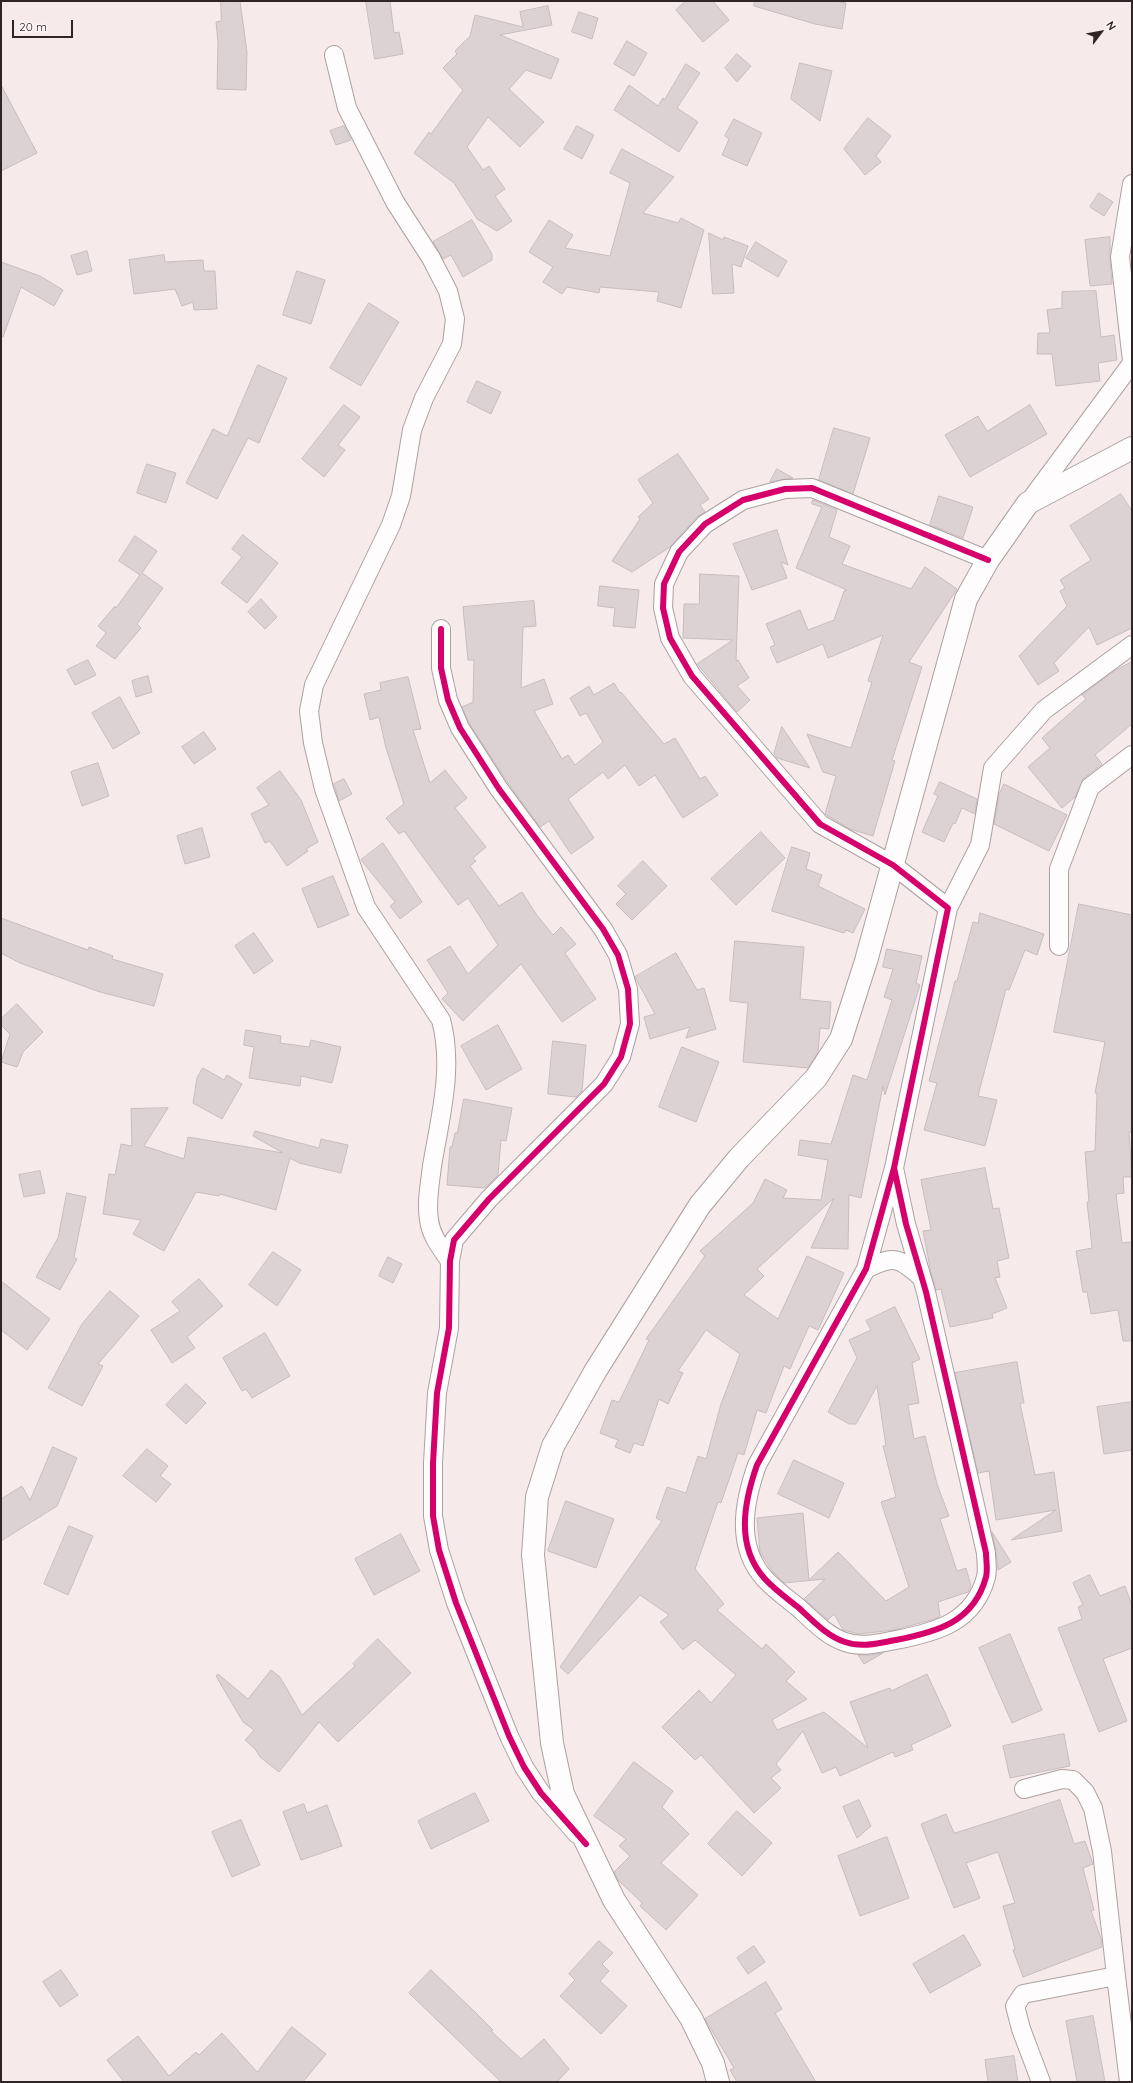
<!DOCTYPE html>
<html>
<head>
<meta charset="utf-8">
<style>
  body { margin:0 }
  #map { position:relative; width:1133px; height:2083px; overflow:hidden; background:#f7eaea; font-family:Quicksand,sans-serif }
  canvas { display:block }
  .frame { position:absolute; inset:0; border:2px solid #302526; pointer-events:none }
  .north { position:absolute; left:1081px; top:12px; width:40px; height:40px; -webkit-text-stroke:3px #fdf6f7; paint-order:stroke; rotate:58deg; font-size:11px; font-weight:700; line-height:16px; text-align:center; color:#302526 }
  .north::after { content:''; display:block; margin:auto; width:14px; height:18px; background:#302526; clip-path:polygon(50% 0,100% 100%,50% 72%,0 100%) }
  .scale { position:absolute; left:12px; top:20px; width:61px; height:18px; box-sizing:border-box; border:2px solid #302526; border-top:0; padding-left:5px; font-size:12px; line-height:14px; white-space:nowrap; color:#302526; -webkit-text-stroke:3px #fdf6f7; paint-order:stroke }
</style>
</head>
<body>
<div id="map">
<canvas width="1133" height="2083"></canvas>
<div class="frame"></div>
<div class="north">N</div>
<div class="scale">20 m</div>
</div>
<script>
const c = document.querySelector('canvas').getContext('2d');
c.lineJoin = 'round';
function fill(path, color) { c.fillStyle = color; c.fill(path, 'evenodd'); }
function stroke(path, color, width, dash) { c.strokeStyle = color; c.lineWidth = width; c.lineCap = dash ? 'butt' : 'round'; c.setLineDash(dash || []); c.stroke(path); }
const building = new Path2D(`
  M 221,1 L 240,1 L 247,52 L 246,90 L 217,89 L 218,42 L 216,22 L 221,21 Z
  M 366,1 L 390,1 L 394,33 L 399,32 L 403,54 L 375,59 Z
  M 686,1 L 713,1 L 729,20 L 703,42 L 676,10 Z
  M 755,1 L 835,1 L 846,3 L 842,29 L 815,24 L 754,6 Z
  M 548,6 L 552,25 L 500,35 L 559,59 L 551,79 L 526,70 L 509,89 L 544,122 L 520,147 L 488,117 L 467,147 L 483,170 L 489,166 L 505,189 L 495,196 L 512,221 L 497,231 L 477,219 L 454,183 L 414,153 L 429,132 L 431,134 L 463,90 L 443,68 L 457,54 L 455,51 L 470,36 L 475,15 L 523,27 L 520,12 Z
  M 579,12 L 598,18 L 592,39 L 572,32 Z
  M 627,41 L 647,53 L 634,76 L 614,64 Z
  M 737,54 L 751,66 L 737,82 L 725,68 Z
  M 800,63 L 832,71 L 820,121 L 791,99 Z
  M 686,64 L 700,73 L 677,108 L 698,122 L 679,152 L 614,110 L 629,85 L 658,106 L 663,98 L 664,100 Z
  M 1,85 L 37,153 L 1,171 Z
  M 868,118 L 891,136 L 876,156 L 881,162 L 865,175 L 844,149 Z
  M 734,119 L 762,133 L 747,166 L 722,155 L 729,139 L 725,136 Z
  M 344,126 L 351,140 L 336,145 L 330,131 Z
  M 577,126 L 594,135 L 582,159 L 564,149 Z
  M 622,149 L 674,177 L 643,213 L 678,223 L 681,218 L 704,230 L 681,308 L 657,301 L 659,292 L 600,287 L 599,293 L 567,287 L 562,294 L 543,282 L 553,267 L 529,252 L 549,220 L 573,235 L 565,248 L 610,256 L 630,183 L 610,173 Z
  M 1099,193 L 1113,202 L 1104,216 L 1090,207 Z
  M 472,220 L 492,254 L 492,260 L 463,277 L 451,255 L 443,259 L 433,242 Z
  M 709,233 L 723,240 L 724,237 L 748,246 L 741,267 L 732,264 L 734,293 L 713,294 Z
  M 1110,237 L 1110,258 L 1112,284 L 1090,286 L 1085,240 Z
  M 756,242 L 787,261 L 778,277 L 746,258 Z
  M 87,251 L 92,271 L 77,275 L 71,256 Z
  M 164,255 L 165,262 L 203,260 L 204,271 L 215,271 L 217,309 L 194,310 L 193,302 L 182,306 L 175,289 L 134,294 L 129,260 Z
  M 1,262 L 40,276 L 63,290 L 54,306 L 21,287 L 3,337 L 1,336 Z
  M 297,271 L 325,280 L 311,324 L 283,315 Z
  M 1096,291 L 1101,337 L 1114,335 L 1117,360 L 1098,363 L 1100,381 L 1056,386 L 1052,354 L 1037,354 L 1038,333 L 1050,333 L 1047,310 L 1062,308 L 1062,292 Z
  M 369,303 L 399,322 L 361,386 L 330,368 Z
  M 258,365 L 287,378 L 259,443 L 248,438 L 217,499 L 186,483 L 213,429 L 227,436 Z
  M 477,381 L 501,392 L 491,414 L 467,402 Z
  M 344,405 L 360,417 L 338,445 L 345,450 L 324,477 L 302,459 Z
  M 1030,405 L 1047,434 L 970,477 L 945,435 L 978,416 L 987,431 Z
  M 834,428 L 870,438 L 853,494 L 819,480 Z
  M 678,454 L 709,499 L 700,505 L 705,512 L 697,517 L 670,547 L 632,572 L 612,561 L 640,519 L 638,517 L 653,503 L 638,480 Z
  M 147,464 L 176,473 L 166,503 L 137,493 Z
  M 777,469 L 793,478 L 770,482 Z
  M 1121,494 L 1132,511 L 1132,628 L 1097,645 L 1089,627 L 1054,663 L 1059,671 L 1038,685 L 1019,656 L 1067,606 L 1060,591 L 1065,588 L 1060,580 L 1091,560 L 1070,526 Z
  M 939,496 L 973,507 L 963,538 L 930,525 Z
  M 813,500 L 837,510 L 829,537 L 850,546 L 842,564 L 911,589 L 925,567 L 957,589 L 909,662 L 922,667 L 892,760 L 895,761 L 873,836 L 850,829 L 825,814 L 836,776 L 823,772 L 807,734 L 851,748 L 872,682 L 868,681 L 883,635 L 828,658 L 823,644 L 777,663 L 770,647 L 775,645 L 766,624 L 800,610 L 808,630 L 834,620 L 844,591 L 847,590 L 796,568 L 822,507 L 812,504 Z
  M 777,530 L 788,565 L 781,562 L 787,578 L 752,590 L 733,544 Z
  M 243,535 L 278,563 L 247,603 L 221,583 L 242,557 L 232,549 Z
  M 135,536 L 157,551 L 142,573 L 163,588 L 137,624 L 141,628 L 115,659 L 96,646 L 106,633 L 98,626 L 115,606 L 116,608 L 140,575 L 119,561 Z
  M 700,574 L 739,576 L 736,661 L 738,660 L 749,678 L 737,686 L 750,700 L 737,712 L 697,664 L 733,640 L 683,638 L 684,604 L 699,604 Z
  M 600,586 L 639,590 L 635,628 L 613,626 L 615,608 L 598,606 Z
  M 261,599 L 277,617 L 265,629 L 248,612 Z
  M 534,601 L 536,626 L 523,627 L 521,688 L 544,679 L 553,704 L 534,711 L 562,759 L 568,755 L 575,765 L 603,742 L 586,713 L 580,716 L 570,698 L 589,686 L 594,695 L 614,683 L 620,693 L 621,692 L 664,744 L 675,738 L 700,779 L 705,776 L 718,795 L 683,818 L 655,775 L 639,786 L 625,765 L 608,779 L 603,772 L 568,799 L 594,838 L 571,854 L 549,821 L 540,827 L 508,783 L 469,723 L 462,707 L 473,702 L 474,660 L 468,660 L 463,607 Z
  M 88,660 L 96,675 L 75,685 L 67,670 Z
  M 1132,662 L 1132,724 L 1095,755 L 1102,764 L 1083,779 L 1075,797 L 1062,808 L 1028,767 L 1050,748 L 1042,738 L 1086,699 L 1082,695 L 1116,670 Z
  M 148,676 L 152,692 L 136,697 L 132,681 Z
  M 408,677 L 421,729 L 413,730 L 430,783 L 445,770 L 467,798 L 455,808 L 486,847 L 473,858 L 476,861 L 470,866 L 499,906 L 522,892 L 536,914 L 553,935 L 561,927 L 576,944 L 565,953 L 596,999 L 562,1022 L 521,964 L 463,1021 L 442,999 L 448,993 L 427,960 L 450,946 L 468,974 L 498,945 L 468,898 L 458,905 L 404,831 L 399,834 L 386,818 L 404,804 L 386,748 L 379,717 L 370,720 L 364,694 L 381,690 L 380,683 Z
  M 120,697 L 140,733 L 113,749 L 92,713 Z
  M 782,727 L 810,768 L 777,758 L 774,754 Z
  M 204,732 L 216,749 L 194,764 L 182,747 Z
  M 98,763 L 109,796 L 82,806 L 71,772 Z
  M 280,771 L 301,800 L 318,842 L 306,849 L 308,851 L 287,866 L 270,841 L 265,843 L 251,814 L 269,805 L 257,788 Z
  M 344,779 L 352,794 L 339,801 L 334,784 Z
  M 940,782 L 977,799 L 975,814 L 962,808 L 955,824 L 953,823 L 944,842 L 922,832 L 938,796 L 934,794 Z
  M 1004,784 L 1067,815 L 1049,851 L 994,824 L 999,795 Z
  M 202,828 L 210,857 L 185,864 L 177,836 Z
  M 761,832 L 785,858 L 736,905 L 711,879 Z
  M 383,843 L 422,902 L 400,919 L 390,906 L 395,902 L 361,860 Z
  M 792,847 L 810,853 L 806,869 L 822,875 L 818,886 L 865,909 L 853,933 L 846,930 L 844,933 L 772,911 Z
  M 643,861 L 667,886 L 632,920 L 616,904 L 626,894 L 618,886 Z
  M 333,876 L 349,915 L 318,928 L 302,889 Z
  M 1079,904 L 1132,915 L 1132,1132 L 1129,1132 L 1132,1177 L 1123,1177 L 1124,1193 L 1116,1194 L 1122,1243 L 1132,1242 L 1132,1341 L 1123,1341 L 1118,1310 L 1091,1314 L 1087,1292 L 1083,1292 L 1076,1251 L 1092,1248 L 1087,1202 L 1089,1202 L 1085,1152 L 1095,1151 L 1097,1093 L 1095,1093 L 1105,1042 L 1054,1032 Z
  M 980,913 L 1044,934 L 1037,955 L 1025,950 L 1009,990 L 1006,989 L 978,1096 L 997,1100 L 985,1146 L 924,1130 L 937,1083 L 929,1081 L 955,981 L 957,981 L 973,922 L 978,923 Z
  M 1,918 L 88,950 L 89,947 L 113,956 L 112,959 L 163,974 L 154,1006 L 100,992 L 20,963 L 1,953 Z
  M 254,933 L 273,961 L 254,974 L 235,946 Z
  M 735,941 L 804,947 L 800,999 L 831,1002 L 829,1029 L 820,1028 L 818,1052 L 808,1068 L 743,1062 L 748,1003 L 730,1001 Z
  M 887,949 L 922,956 L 916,983 L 920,985 L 885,1095 L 883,1086 L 861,1198 L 849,1195 L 848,1249 L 811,1248 L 834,1198 L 757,1269 L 764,1276 L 744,1295 L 778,1319 L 807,1256 L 844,1273 L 818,1330 L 809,1326 L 790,1369 L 784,1366 L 766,1413 L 757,1410 L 744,1455 L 738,1453 L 721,1503 L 718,1502 L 695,1569 L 724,1604 L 717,1610 L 762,1649 L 766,1644 L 795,1672 L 786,1681 L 807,1699 L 772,1720 L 777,1730 L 824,1712 L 868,1748 L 850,1702 L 890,1688 L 891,1691 L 927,1674 L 951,1726 L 911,1745 L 913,1750 L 895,1757 L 893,1752 L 840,1776 L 836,1767 L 822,1773 L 803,1731 L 776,1764 L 781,1770 L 771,1778 L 781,1788 L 754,1813 L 701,1755 L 695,1760 L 662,1727 L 699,1690 L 711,1703 L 736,1675 L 695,1640 L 683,1650 L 660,1622 L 669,1615 L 640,1595 L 568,1674 L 560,1667 L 662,1521 L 656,1518 L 667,1487 L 686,1493 L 698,1456 L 706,1459 L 721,1404 L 740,1354 L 706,1330 L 678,1371 L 683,1373 L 668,1404 L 659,1399 L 643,1446 L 634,1443 L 630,1453 L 615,1447 L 618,1440 L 600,1433 L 612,1400 L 619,1402 L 649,1340 L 646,1339 L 705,1256 L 700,1251 L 753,1203 L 765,1179 L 787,1190 L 783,1198 L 821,1200 L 828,1160 L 798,1155 L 800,1140 L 831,1144 L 853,1075 L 867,1080 L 892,1000 L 884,997 L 893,969 L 883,967 Z
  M 676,953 L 697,990 L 704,988 L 716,1029 L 686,1038 L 690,1027 L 650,1039 L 644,1017 L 655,1014 L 635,977 Z
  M 17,1004 L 43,1032 L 23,1052 L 17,1067 L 1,1062 L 10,1034 L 1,1025 L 1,1019 Z
  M 498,1025 L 522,1069 L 486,1090 L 461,1046 Z
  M 246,1030 L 281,1036 L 280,1043 L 309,1047 L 311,1040 L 341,1047 L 332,1083 L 301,1076 L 300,1086 L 249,1078 L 254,1047 L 244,1045 Z
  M 553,1041 L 586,1045 L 582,1091 L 576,1097 L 548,1094 Z
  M 682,1047 L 719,1062 L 696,1122 L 659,1107 Z
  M 203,1068 L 224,1080 L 227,1075 L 242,1084 L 222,1119 L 193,1103 L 197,1078 Z
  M 464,1099 L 512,1108 L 506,1141 L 501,1140 L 498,1175 L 485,1188 L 447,1185 L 450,1147 L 452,1147 L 455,1133 L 457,1133 Z
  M 168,1108 L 144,1146 L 184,1159 L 188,1137 L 283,1153 L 253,1136 L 255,1131 L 319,1148 L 321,1139 L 348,1145 L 341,1173 L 299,1163 L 290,1158 L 276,1210 L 220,1194 L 219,1196 L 196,1192 L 164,1251 L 133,1234 L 141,1220 L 103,1214 L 109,1174 L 115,1175 L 121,1144 L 132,1146 L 131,1109 Z
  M 985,1168 L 993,1209 L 999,1208 L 1009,1258 L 997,1261 L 1000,1277 L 995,1278 L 1007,1308 L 992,1314 L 993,1318 L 950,1327 L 941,1289 L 936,1290 L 931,1273 L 923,1231 L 931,1230 L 921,1180 Z
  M 40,1171 L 45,1193 L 24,1197 L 19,1175 Z
  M 67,1193 L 86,1197 L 74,1257 L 77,1259 L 60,1290 L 36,1277 L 58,1238 Z
  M 273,1252 L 301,1270 L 277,1306 L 249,1285 Z
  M 388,1257 L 402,1264 L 393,1283 L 379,1276 Z
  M 199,1279 L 223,1306 L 187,1337 L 195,1348 L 172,1363 L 151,1330 L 180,1311 L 172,1302 Z
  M 1,1281 L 50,1319 L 27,1350 L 1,1330 Z
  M 110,1291 L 139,1316 L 98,1364 L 103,1366 L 82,1406 L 48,1388 L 82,1324 Z
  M 895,1307 L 920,1359 L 912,1363 L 919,1403 L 908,1405 L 914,1439 L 925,1436 L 937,1484 L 949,1516 L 940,1519 L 957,1571 L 966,1568 L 971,1586 L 968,1592 L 938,1602 L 940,1616 L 935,1619 L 894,1630 L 859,1634 L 843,1630 L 834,1614 L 828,1620 L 804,1599 L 825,1579 L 784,1583 L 773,1572 L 760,1552 L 757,1518 L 803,1513 L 809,1580 L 838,1552 L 886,1601 L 909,1587 L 881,1502 L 896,1497 L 883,1446 L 886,1446 L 877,1386 L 856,1424 L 849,1424 L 828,1412 L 857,1358 L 849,1340 L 871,1330 L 866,1321 Z
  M 265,1333 L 290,1376 L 252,1398 L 246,1389 L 242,1391 L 223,1358 Z
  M 1017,1362 L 1024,1403 L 1020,1403 L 1035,1475 L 1054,1472 L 1062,1531 L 1011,1540 L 1056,1510 L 996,1520 L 989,1471 L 978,1473 L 955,1373 Z
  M 186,1384 L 206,1403 L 186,1424 L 166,1405 Z
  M 1132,1402 L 1132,1450 L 1104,1454 L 1097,1407 Z
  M 53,1447 L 77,1458 L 57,1506 L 1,1541 L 1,1499 L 22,1486 L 30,1500 Z
  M 147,1449 L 168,1466 L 160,1476 L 171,1484 L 156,1502 L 123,1476 Z
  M 794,1460 L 844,1483 L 829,1518 L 778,1494 Z
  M 566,1501 L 614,1519 L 596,1568 L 548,1551 Z
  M 69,1526 L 93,1536 L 68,1595 L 44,1584 Z
  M 992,1532 L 1011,1562 L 998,1570 L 996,1551 Z
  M 401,1534 L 420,1571 L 374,1595 L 355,1559 Z
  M 1090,1575 L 1100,1596 L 1125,1586 L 1132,1606 L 1132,1648 L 1103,1659 L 1127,1721 L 1099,1732 L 1058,1628 L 1082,1619 L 1078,1607 L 1083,1605 L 1073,1583 Z
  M 1010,1634 L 1042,1710 L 1012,1723 L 979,1648 Z
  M 378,1639 L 411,1673 L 338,1742 L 319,1722 L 279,1772 L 260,1757 L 255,1749 L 245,1740 L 254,1730 L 243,1722 L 216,1676 L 218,1674 L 248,1699 L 271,1670 L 280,1677 L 302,1715 L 355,1666 L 353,1664 Z
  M 883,1653 L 864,1664 L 858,1655 L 871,1655 Z
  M 1064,1734 L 1070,1766 L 1010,1778 L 1003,1746 Z
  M 634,1762 L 673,1791 L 662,1807 L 689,1834 L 661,1863 L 698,1895 L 666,1930 L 640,1906 L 642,1903 L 618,1880 L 614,1872 L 630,1856 L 619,1846 L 626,1839 L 594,1816 Z
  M 475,1793 L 489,1821 L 431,1849 L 418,1821 Z
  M 859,1800 L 871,1826 L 857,1838 L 843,1807 Z
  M 1060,1800 L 1074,1844 L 1085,1841 L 1093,1864 L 1083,1868 L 1094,1910 L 1091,1911 L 1101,1938 L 1102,1947 L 1023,1977 L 1013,1950 L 1015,1949 L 1003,1906 L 1015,1903 L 998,1852 L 966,1863 L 980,1898 L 954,1908 L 921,1824 L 946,1814 L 954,1833 Z
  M 304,1804 L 307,1813 L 327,1805 L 342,1846 L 301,1860 L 283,1812 Z
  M 737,1811 L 772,1843 L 742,1876 L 708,1844 Z
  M 241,1820 L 260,1865 L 232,1877 L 212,1832 Z
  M 887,1837 L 909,1898 L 860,1916 L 838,1856 Z
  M 964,1935 L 981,1965 L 930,1993 L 913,1964 Z
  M 599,1941 L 613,1953 L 602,1964 L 609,1971 L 600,1981 L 627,2006 L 601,2034 L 560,1996 L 575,1980 L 569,1974 Z
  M 754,1946 L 765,1962 L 748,1974 L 737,1958 Z
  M 61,1970 L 78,1995 L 60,2007 L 43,1982 Z
  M 431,1970 L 475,2012 L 493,2030 L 491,2031 L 521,2059 L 544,2039 L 569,2069 L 557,2082 L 501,2082 L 409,1993 Z
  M 766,1982 L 782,2009 L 775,2013 L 816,2082 L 737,2082 L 730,2070 L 734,2068 L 705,2019 Z
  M 1093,2016 L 1105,2082 L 1077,2082 L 1066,2021 Z
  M 292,2027 L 326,2054 L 303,2082 L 124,2082 L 107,2060 L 138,2036 L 169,2076 L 196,2052 L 199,2055 L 222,2033 L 257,2072 Z
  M 1014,2056 L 1018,2082 L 988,2082 L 985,2060 Z`);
fill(building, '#dcd2d4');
stroke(building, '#c8bcbf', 1);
const minor = new Path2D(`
  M 334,55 L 347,108 L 395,202 L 431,258 L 448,291 L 455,319 L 452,344 L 424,398 L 412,430 L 401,496 L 391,525 L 314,685 L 309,711 L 313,743 L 324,789 L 366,907 L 441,1020 C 454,1067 440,1118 432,1166 C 430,1184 426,1202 429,1220 C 431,1236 441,1248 450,1261
  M 1132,184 L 1120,257 L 1132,361
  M 1029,502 L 1132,363
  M 441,629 L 441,668 L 448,700 L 460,728 L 499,789 L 603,929 L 618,955 L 628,989 L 630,1024 L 621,1057 L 604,1084 L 489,1199 L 454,1240 L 450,1261 L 449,1328 L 437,1393 L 433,1463 L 433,1516 L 439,1550 L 456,1603 L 509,1736 L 524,1767 L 541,1793 L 577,1834
  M 948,908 L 980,845 L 993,768 L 1044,710 L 1132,645
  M 1059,946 L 1059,869 L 1090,787 L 1132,755
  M 894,1168 L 906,1224 L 926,1292 L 986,1553 C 986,1560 988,1569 986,1577 C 974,1622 937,1632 896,1640 C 879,1643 862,1648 845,1642 C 827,1636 813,1621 799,1608 C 788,1599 775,1590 765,1579 C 735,1546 744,1502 757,1465 L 866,1269 L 894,1168 L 948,908 L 893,865 L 820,824 L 692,676 L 670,638 L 663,608 L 664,584 L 679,552 L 705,524 L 743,500 L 785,489 L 812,488 L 988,560
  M 866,1269 C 894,1255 899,1257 922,1278
  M 1024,1789 L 1062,1779 L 1073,1780 L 1085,1792 L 1093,1808 L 1102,1851 L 1116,1976 L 1023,1994 L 1015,2006 L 1021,2029 L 1041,2082
  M 1116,1976 L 1129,2082`);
const secondary = new Path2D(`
  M 718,2082 L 713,2063 L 691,2018 L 614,1900 L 563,1794 L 552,1743 L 533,1555 L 537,1497 L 553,1446 L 596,1370 L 700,1205 L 739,1158 L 816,1078 L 841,1039 L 866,961 L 966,599 L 988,560 L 1028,503 L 1132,448`);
stroke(minor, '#aca1a1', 20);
stroke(secondary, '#aca1a1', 24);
stroke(minor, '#fefcfc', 18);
stroke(secondary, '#fefcfc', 22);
stroke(new Path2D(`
  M 441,629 L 441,668 L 448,700 L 460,728 L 499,789 L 603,929 L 618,955 L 628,989 L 630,1024 L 621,1057 L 604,1084 L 489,1199 L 454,1240 L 450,1261 L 449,1328 L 437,1393 L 433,1463 L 433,1516 L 439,1550 L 456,1603 L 509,1736 L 524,1767 L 541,1793 L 586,1844
  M 894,1168 L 906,1224 L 926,1292 L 986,1553 C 986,1560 988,1569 986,1577 C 974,1622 937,1632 896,1640 C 879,1643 862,1648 845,1642 C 827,1636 813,1621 799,1608 C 788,1599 775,1590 765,1579 C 735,1546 744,1502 757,1465 L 866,1269 L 894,1168 L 948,908 L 893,865 L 820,824 L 692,676 L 670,638 L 663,608 L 664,584 L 679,552 L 705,524 L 743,500 L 785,489 L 812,488 L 988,560`), '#d6006c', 6);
</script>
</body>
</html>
